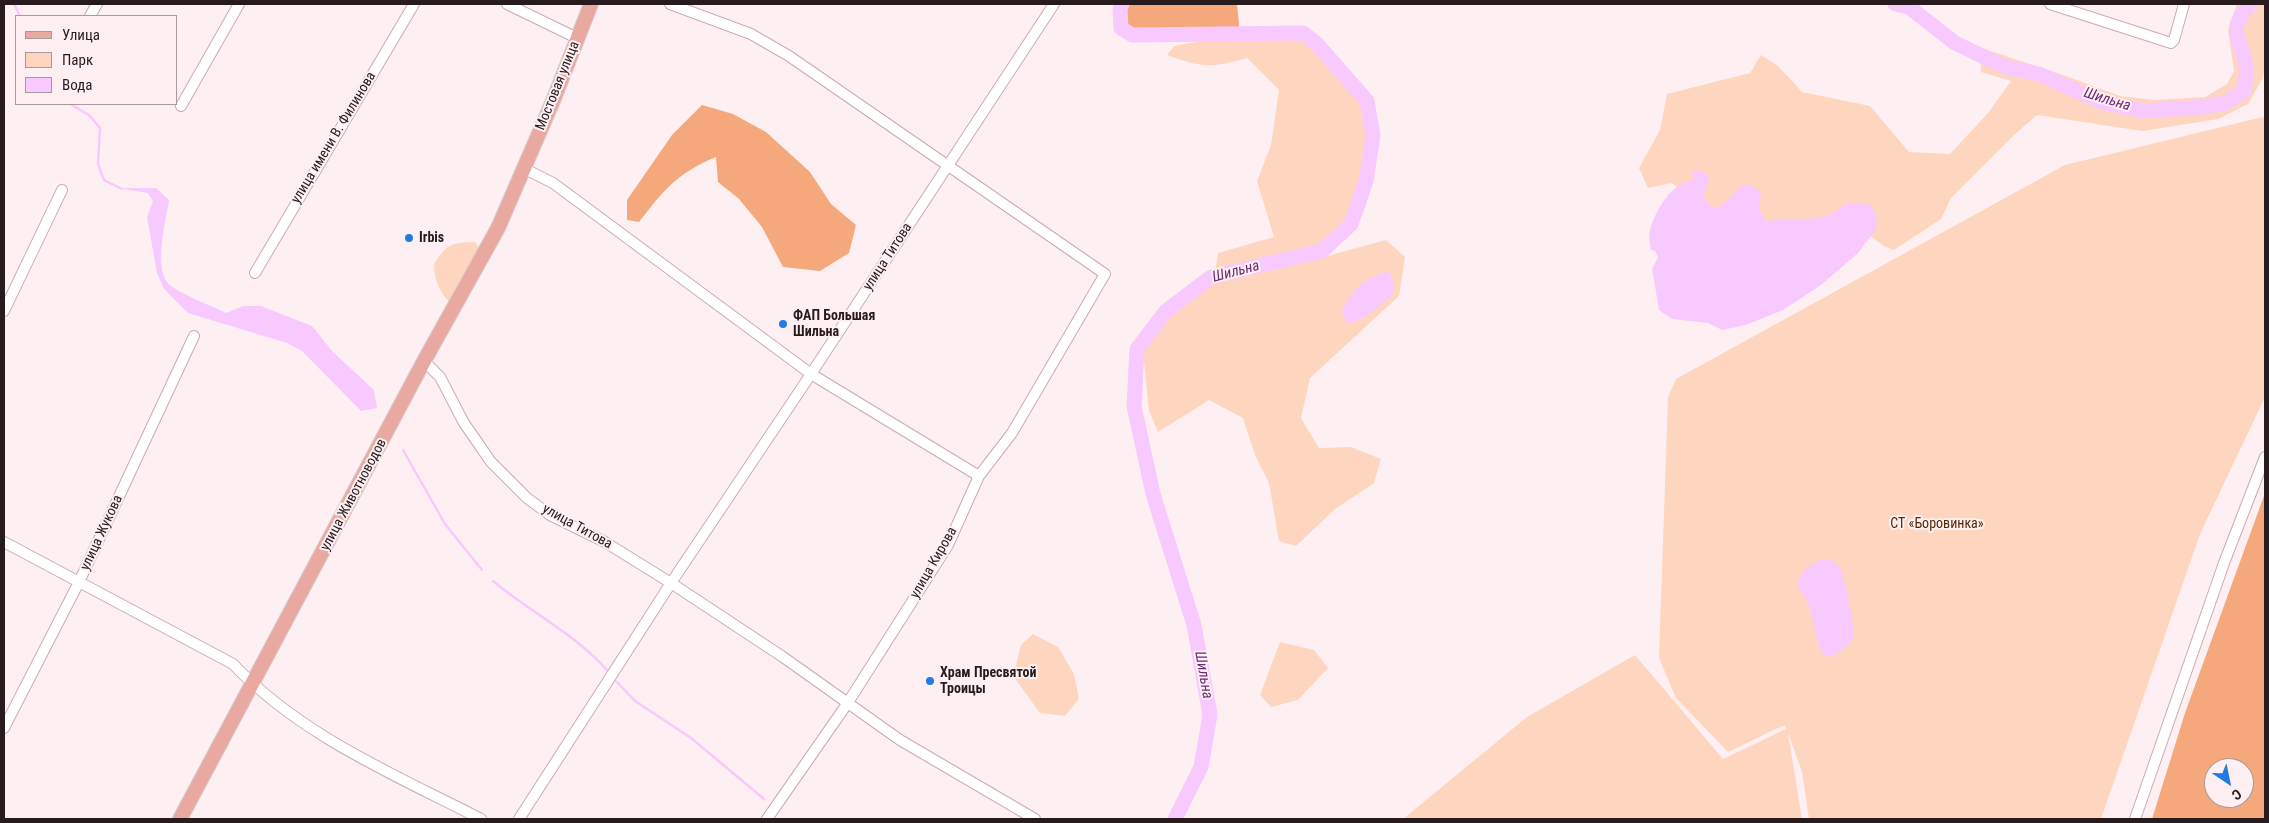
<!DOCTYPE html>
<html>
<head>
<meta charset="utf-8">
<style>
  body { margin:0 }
  #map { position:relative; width:2269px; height:823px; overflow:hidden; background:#fef0f2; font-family:"Roboto Condensed",sans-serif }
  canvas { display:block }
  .frame { position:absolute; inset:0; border:5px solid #271b1d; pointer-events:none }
  .legend { position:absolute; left:15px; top:15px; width:162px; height:90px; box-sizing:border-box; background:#fef0f2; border:1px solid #a89b9d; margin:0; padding:6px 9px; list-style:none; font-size:15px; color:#271b1d }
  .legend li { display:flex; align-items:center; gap:10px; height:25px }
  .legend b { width:25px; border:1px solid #a89b9d }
  .north { position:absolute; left:2204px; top:758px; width:50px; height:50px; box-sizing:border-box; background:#fef0f2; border:1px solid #a89b9d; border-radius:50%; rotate:146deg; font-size:14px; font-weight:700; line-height:20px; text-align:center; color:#271b1d }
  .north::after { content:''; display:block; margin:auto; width:18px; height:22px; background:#237be5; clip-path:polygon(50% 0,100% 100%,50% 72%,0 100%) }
</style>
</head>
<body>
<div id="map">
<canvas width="2269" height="823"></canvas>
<div class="frame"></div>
<ul class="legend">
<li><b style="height:6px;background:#eaa9a0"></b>Улица</li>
<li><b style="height:14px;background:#fed5be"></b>Парк</li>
<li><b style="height:14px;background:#f8c9fe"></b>Вода</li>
</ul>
<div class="north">С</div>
</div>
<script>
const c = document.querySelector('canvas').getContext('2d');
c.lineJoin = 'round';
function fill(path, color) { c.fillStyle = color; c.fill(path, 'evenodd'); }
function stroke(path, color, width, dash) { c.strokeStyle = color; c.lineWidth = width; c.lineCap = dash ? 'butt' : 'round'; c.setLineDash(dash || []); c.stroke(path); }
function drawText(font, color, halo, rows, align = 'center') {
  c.font = font + ' "Roboto Condensed",sans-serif'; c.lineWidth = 4; c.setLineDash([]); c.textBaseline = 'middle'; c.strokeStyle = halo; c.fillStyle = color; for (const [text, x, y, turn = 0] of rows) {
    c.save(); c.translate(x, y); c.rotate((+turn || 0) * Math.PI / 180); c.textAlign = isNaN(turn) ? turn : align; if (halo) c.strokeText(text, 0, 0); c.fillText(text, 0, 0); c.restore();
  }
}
fill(new Path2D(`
  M 2237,4 L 2265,4 L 2265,64 L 2263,78 L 2248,104 L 2218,119 L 2143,131 L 2037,115 L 2013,136 L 1951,198 L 1941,219 L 1894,250 L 1884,246 L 1850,221 L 1779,230 L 1708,211 L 1672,183 L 1648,188 L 1639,168 L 1660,130 L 1667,94 L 1750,73 L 1761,55 L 1778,66 L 1802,92 L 1870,106 L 1909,152 L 1950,154 L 1988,113 L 2011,81 L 1981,72 L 1981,48 L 2066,76 L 2120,96 L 2155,100 L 2205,97 L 2227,84 L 2234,71 L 2228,30 Z
  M 1247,27 L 1317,44 L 1363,87 L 1378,146 L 1366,206 L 1345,236 L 1309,261 L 1386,240 L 1405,257 L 1399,296 L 1310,378 L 1301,418 L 1319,448 L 1351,447 L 1381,459 L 1374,483 L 1335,509 L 1296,546 L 1279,541 L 1269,483 L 1255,455 L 1243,418 L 1209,400 L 1158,432 L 1149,411 L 1142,342 L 1173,306 L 1213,285 L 1218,253 L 1274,237 L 1257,181 L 1271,145 L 1279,90 L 1247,58 C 1210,68 1203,68 1167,55 L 1174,46 L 1240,34 Z
  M 2263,117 L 2265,121 L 2265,397 L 2200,534 L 2101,819 L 1809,819 L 1802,772 L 1788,733 L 1802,819 L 1403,819 L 1527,717 L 1635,655 L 1723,759 L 1786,729 L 1785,726 L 1782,726 L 1728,752 L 1676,698 L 1659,658 L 1668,397 L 1676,379 L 2065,165 Z
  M 475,242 L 481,250 L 452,304 C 440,295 434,279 434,264 C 448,243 451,243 475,242 Z
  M 1033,634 L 1058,647 L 1074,674 L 1079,699 L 1065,716 L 1040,713 L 1013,676 L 1021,645 Z
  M 1280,642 L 1314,650 L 1328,668 L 1298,700 L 1271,707 L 1260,695 Z`), '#fed5be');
fill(new Path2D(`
  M 1122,4 L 1237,4 L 1240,34 L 1132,35 L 1121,28 L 1120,9 Z
  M 702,105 L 733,114 L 766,132 L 810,172 L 831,204 L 856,225 L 849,253 L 820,271 L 783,267 L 762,227 L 739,199 L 718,182 L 716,157 C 677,173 664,190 639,222 L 627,220 L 627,200 L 672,135 Z
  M 2265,493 L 2265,819 L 2152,819 L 2185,713 ZM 2214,768 L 2244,768 L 2244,798 L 2214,798 Z`), '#f4a87b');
fill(new Path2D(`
  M 1696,170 L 1706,173 L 1709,179 L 1704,193 L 1706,202 L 1716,209 L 1733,196 L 1742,185 L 1750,185 L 1761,192 L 1759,208 L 1766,222 C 1787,215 1811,223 1832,214 C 1835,213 1838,209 1841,207 C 1850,201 1861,203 1871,205 L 1877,218 L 1876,229 L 1858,253 L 1821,285 L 1783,310 L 1746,325 L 1722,330 L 1708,323 L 1672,319 L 1659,310 L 1652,269 L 1658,257 L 1655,251 L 1651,250 C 1650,244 1648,235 1650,230 C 1655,211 1671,184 1692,180 L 1694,176 L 1691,172 Z
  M 118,188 L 156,188 L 169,200 C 166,220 152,273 171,286 C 187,297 208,304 226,313 L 243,306 L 261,306 L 312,326 L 333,352 L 374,390 L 377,408 L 361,411 L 302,351 L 287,343 L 188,313 L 164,289 L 157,273 L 147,217 L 153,201 L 148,193 Z
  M 1388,271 L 1394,284 L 1392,296 L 1365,317 L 1348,324 L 1341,312 C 1354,288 1362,280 1388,271 Z
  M 1829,559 C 1834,562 1838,565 1841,569 C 1844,575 1854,625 1854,633 C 1853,643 1842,651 1834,655 C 1832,657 1827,657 1824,655 C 1813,644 1817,607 1798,588 C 1797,571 1814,560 1829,559 Z`), '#f8c9fe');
stroke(new Path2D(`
  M 14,4 L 20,16
  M 70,104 L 89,115 L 100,128 L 98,164 L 104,180 L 122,189
  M 403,450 L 445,524 L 482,570
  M 493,581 C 530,612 575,634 607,670
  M 616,681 L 635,701 L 691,738 L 764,799`), '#f8c9fe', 2.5);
stroke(new Path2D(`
  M 1122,4 L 1120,9 L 1121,28 L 1132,35 L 1303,33 L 1317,44 L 1367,101 L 1373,135 L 1366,181 L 1351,224 L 1322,251 L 1211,277 L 1166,311 L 1137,349 L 1134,406 L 1153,494 L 1194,625 L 1210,715 L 1201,767 L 1175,819
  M 1895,4 L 1909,7 L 1955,43 L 2005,67 L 2039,74 L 2101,102 L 2143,111 L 2202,107 L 2226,103 L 2244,91 C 2245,84 2247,74 2246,67 C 2242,38 2224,31 2251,4`), '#f8c9fe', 15);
const minor = new Path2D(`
  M 507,4 L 577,38
  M 670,4 L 751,34 L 789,56 L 1105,274 L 1012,433 L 979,476 L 948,545 L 847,704 L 767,819
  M 2050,4 L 2171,43 L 2174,40 L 2184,4
  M 90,16 L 97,4
  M 181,106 L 239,4
  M 523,168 L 553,183 L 811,374 L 979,476
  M 255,273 L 414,4
  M 4,311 L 62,190
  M 424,361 L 440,377 L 464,423 L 491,462 L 527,498 L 550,515 L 605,542 L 671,583 L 783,657 L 900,740 L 1035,819
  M 4,542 L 233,664 C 300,735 395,775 481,819
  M 4,728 L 79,582 L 194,336
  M 519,819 L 671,583 L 811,374 L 1054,4
  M 2135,819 L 2224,563 L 2265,457`);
const major = new Path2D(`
  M 180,819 L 424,361 L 498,228 L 553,101 L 591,4`);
stroke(minor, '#cbabb0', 12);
stroke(major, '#d4d1d2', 16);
stroke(minor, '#fff', 10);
stroke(major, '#eaa9a0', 14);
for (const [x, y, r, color] of [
  [409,238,5,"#237be5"],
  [783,324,5,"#237be5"],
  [930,681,5,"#237be5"]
]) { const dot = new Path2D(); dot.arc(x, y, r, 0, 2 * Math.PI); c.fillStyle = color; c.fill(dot); stroke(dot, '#fef0f2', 2); }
drawText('14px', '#271b1d', '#fef0f2', [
  ["Мостовая улица",558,86,-68],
  ["улица имени В. Филинова",334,138,-59],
  ["улица Титова",888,257,-57],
  ["улица Животноводов",354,495,-62],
  ["улица Титова",577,527,29],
  ["улица Жукова",102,533,-65],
  ["улица Кирова",934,563,-60]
]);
drawText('bold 14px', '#271b1d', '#fef0f2', [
  ["Irbis",419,238],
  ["ФАП Большая",793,316],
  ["Шильна",793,332],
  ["Храм Пресвятой",940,673],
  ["Троицы",940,689]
], 'left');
drawText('14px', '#562703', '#fef0f2', [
  ["СТ «Боровинка»",1937,524]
]);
drawText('italic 15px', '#6c2975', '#fef0f2', [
  ["Шильна",2107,100,17],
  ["Шильна",1236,272,-15],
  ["Шильна",1203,675,80]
]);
</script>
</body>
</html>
